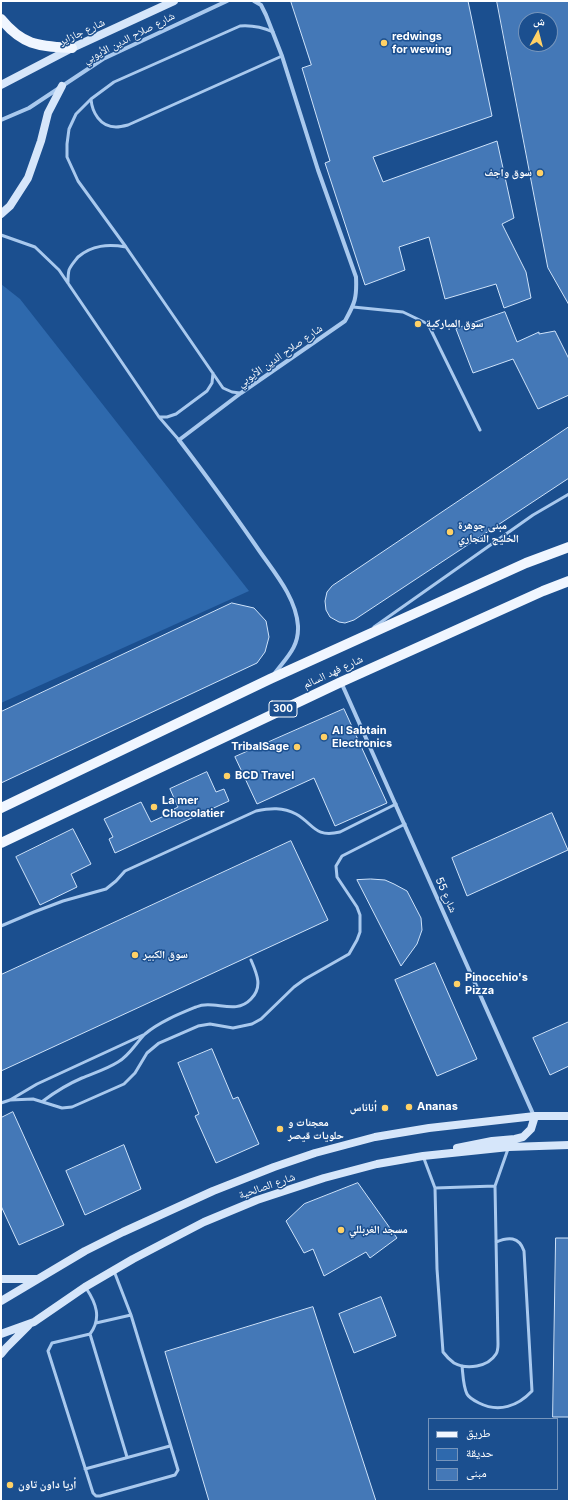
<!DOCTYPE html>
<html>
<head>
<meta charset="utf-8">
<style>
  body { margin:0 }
  #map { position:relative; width:570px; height:1502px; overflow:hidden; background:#1b4f8f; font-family:Inter,"Noto Naskh Arabic",sans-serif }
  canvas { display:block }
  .frame { position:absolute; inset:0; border:2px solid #fff; pointer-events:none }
  .legend { position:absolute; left:428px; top:1418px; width:130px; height:72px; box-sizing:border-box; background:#1b4f8f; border:1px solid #7695bc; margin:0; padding:5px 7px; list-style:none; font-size:12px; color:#fff }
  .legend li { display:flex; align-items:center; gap:8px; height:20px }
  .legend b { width:20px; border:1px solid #7695bc }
  .north { position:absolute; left:518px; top:12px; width:40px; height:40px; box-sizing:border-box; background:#1b4f8f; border:1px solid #7695bc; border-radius:50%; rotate:7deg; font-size:11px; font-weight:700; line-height:16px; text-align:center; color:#fff }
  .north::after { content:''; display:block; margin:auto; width:14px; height:18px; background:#ffd166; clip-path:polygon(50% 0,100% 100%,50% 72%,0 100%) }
</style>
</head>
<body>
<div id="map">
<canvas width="570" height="1502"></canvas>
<div class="frame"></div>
<ul class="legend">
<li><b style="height:5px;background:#f0f6ff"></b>طريق</li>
<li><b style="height:11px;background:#2e69ad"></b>حديقة</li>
<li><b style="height:11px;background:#4478b7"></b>مبنى</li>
</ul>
<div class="north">ش</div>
</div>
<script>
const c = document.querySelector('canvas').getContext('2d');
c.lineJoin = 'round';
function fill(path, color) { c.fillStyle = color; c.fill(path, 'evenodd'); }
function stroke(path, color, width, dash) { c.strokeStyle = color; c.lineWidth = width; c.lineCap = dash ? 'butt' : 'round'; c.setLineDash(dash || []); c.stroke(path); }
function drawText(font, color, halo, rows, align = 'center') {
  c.font = font + ' Inter,"Noto Naskh Arabic",sans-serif'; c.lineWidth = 3; c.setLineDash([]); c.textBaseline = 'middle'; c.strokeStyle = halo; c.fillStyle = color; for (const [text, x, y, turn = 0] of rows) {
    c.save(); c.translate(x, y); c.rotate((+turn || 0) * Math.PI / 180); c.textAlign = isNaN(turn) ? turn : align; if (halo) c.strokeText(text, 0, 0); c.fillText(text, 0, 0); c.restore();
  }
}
fill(new Path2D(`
  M 1,284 L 20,299 L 249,591 L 1,703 Z`), '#2e69ad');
const building = new Path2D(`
  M 291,1 L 468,1 L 492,116 L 373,157 L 383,182 L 497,141 L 514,218 L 502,224 L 526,272 L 531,298 L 504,308 L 496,284 L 445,299 L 429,237 L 399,247 L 405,270 L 365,285 L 325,163 L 330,161 L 302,68 L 311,65 Z
  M 497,1 L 569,1 L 569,305 L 548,268 ZM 526,20 L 550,20 L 550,44 L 526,44 Z
  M 505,312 L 517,342 L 539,332 L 539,334 L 555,331 L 569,359 L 569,395 L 538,409 L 513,359 L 473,373 L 456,329 Z
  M 569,427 L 569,478 L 354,620 L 345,623 L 339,622 L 330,617 L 326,610 L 325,601 L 327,592 L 332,586 Z
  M 232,603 L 254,608 L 266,621 L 269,637 L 265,652 L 257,663 L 1,783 L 1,712 Z
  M 344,709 L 387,803 L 335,826 L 314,778 L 257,804 L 235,757 Z
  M 207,772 L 216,792 L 224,789 L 229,801 L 115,853 L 109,839 L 113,837 L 104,819 L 141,802 L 151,822 L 175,811 L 174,809 L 178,807 L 170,789 Z
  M 552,813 L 568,850 L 467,896 L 452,858 Z
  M 73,829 L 91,864 L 71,874 L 77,887 L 40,905 L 16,857 Z
  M 291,841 L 328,920 L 1,1071 L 1,975 Z
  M 371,879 L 385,880 L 394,884 L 407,891 L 421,918 L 422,930 L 417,944 L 401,966 L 357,880 Z
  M 435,963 L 477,1059 L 437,1076 L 395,980 Z
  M 569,1022 L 569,1066 L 550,1075 L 533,1038 Z
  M 212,1049 L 233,1099 L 238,1097 L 259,1144 L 216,1163 L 195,1116 L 199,1114 L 178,1063 Z
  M 13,1112 L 64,1225 L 19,1245 L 1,1206 L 1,1118 Z
  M 124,1145 L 141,1189 L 85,1215 L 66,1171 Z
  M 358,1183 L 397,1238 L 370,1258 L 366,1252 L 324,1276 L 313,1249 L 304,1253 L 286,1221 L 304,1204 Z
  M 556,1238 L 569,1238 L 569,1417 L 553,1417 Z
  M 381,1297 L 396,1336 L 354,1353 L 339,1314 Z
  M 313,1307 L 376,1501 L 209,1501 L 165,1352 Z`);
fill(building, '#4478b7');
stroke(building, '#cfe3fa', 1);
stroke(new Path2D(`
  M 91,99 C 92,112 100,127 116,127 C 120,127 124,126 128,125 L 282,56
  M 1,235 L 35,247 L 59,270 L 159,417 L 179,440
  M 68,283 C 68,279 68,274 69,270 C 71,265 75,261 78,257 C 92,245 108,244 126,247
  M 353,307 L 403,312 L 428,324 L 480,430
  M 240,393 L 232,392 L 223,388 L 126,247 L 78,181 L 67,157 L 67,144 L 69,129 L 76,114 L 91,99 L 114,82 L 240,26 C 253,25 262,27 273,32
  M 159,417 L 167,417 L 176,414 L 207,391 L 212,383 L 213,373
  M 374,627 L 533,515 L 569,494
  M 1,926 L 34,912 L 63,901 L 106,889 L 116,881 L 125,871 L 256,811 C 270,808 283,807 296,814 C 314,824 314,838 340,832 L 396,804
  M 10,1100 L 33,1099 L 62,1108 L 72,1107 L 124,1084 L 135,1073 L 147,1053 L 159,1043 L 198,1026 L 210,1024 L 233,1028 L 252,1024 L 261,1019 L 294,987 L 305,979 L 349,954 L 357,940 L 360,932 L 360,915 L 357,907 L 337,877 L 336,866 L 342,856 L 405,824
  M 43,1101 C 55,1092 68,1084 82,1078 C 94,1073 107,1069 118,1062 C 129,1056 136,1043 145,1034 C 159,1022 179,1014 196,1007 C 214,999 235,1016 251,999 C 263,987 257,974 251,960
  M 1,1103 L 10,1100 L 37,1084 L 143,1035
  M 423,1156 L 435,1188 L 437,1269 L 443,1352 C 446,1356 450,1360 454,1363 C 467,1370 488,1367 496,1354 C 498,1351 498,1347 498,1344 L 495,1186 L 508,1149
  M 435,1188 L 495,1186
  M 86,1288 C 96,1303 102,1318 90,1334 L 52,1343 L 48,1351 L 93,1493 L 96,1496 L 100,1496 L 175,1475 L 178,1470 L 131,1315 L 114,1271
  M 96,1323 L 131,1315
  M 90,1334 L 127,1457
  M 462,1366 C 463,1374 463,1386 467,1394 C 469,1398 475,1401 479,1403 C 499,1413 518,1406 532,1391 L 524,1251 C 519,1236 508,1237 496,1242
  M 85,1469 L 170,1446`), '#a9c9ee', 3);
stroke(new Path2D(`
  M 254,1 L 261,5 L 266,15 L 282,56 L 318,170 L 356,277 C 357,298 355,303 345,321 L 241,393 L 179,440 C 206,475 231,510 256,546 C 272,570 296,596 298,626 C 299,647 287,657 275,673
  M 1,120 L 29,108 L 103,59 L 227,1
  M 341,682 L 534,1116`), '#a9c9ee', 4);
stroke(new Path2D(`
  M 1,85 L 72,48 L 174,1
  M 1,214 L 10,206 L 28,178 L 41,141 L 48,113 L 62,86
  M 457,1148 L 492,1141 L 515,1139 L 523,1137 L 531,1129 L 535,1116
  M 1,1279 L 37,1279
  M 1,1301 L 85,1251 L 123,1232 L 213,1191 L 274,1167 L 315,1153 L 375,1137 L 429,1128 L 535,1116 L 569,1116
  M 1,1334 L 34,1322 L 85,1287 L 133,1259 L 204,1222 L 257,1200 L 324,1178 L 377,1164 L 423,1156 L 509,1147 L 569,1145
  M 1,1354 L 6,1348 L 28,1326`), '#d6e6fa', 8);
stroke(new Path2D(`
  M 1,19 C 23,46 39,46 72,48
  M 1,808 L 270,679 L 526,563 L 569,547
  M 1,843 L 341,682 L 543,591 L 569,581`), '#f0f6ff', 10);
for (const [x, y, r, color] of [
  [384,43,4,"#ffd166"],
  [540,173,4,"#ffd166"],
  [418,324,4,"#ffd166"],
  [450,532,4,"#ffd166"],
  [324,737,4,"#ffd166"],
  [297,747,4,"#ffd166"],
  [227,776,4,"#ffd166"],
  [154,807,4,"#ffd166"],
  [135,955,4,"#ffd166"],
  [457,984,4,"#ffd166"],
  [409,1107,4,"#ffd166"],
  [385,1108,4,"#ffd166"],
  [280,1129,4,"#ffd166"],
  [341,1230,4,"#ffd166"],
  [10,1485,4,"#ffd166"]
]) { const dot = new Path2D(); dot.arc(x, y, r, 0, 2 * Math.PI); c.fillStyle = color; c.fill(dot); stroke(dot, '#1b4f8f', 1.5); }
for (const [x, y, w] of [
  [283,709,28]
]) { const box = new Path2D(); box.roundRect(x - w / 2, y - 8, w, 16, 3); c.fillStyle = '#1b4f8f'; c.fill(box); stroke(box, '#fff', 1); }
drawText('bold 10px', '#fff', null, [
  ["300",283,709]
]);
drawText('11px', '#fff', '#1b4f8f', [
  ["شارع جازاير",82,32,-25],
  ["شارع صلاح الدين الأيوبي",129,38,-27],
  ["شارع صلاح الدين الأيوبي",280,356,-35],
  ["شارع فهد السالم",333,672,-25],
  ["شارع 55",446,895,66],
  ["شارع الصالحية",267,1186,-19]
]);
drawText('bold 11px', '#fff', '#1b4f8f', [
  ["redwings",392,37],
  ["for wewing",392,50],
  ["سوق واجف",532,173,"right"],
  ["سوق المباركية",426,324],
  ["مبنى جوهرة",458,526],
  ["الخليج التجاري",458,539],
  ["Al Sabtain",332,731],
  ["Electronics",332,744],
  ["TribalSage",289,747,"right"],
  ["BCD Travel",235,776],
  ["La mer",162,801],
  ["Chocolatier",162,814],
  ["سوق الكبير",143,955],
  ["Pinocchio's",465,978],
  ["Pizza",465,991],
  ["Ananas",417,1107],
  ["أناناس",377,1108,"right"],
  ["معجنات و",288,1123],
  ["حلويات قيصر",288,1136],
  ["مسجد الغربللي",349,1230],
  ["أريا داون تاون",18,1485]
], 'left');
</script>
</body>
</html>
